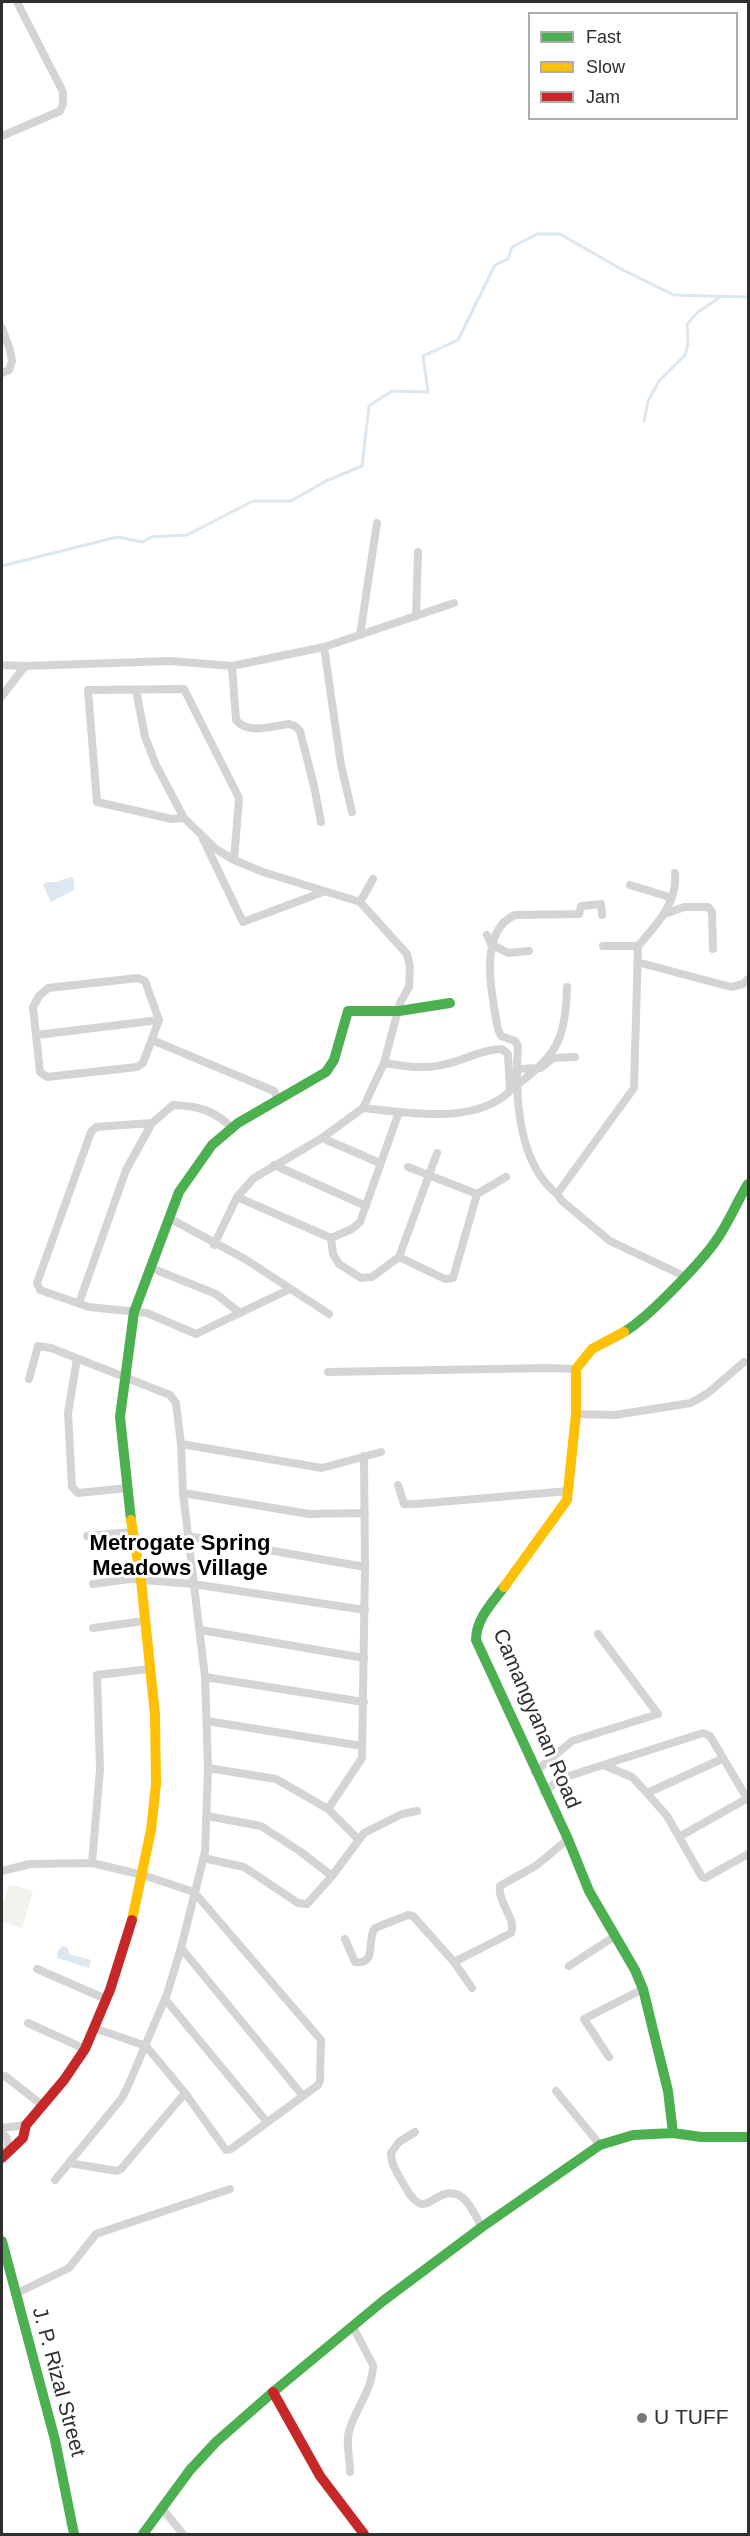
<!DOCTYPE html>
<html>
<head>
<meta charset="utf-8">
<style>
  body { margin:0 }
  #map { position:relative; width:750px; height:2536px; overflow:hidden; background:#fff; font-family:Arial,sans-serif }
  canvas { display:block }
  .frame { position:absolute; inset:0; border:3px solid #2f2f2f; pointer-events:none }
  .legend { position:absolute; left:528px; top:12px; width:210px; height:108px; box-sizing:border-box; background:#fff; border:2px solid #acacac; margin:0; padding:8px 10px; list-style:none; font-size:18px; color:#2f2f2f }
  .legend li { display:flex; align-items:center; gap:12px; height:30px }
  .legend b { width:30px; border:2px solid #acacac }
</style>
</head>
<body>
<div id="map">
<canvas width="750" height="2536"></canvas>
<div class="frame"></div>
<ul class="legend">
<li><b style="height:8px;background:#4caf50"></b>Fast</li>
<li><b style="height:8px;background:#ffc107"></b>Slow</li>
<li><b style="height:8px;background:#c62828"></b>Jam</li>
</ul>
</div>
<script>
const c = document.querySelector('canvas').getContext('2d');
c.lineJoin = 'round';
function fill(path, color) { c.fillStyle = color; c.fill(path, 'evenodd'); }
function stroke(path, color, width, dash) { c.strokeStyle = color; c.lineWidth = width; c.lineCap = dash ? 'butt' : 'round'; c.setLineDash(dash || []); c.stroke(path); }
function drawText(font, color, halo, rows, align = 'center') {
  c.font = font + ' Arial,sans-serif'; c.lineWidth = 6; c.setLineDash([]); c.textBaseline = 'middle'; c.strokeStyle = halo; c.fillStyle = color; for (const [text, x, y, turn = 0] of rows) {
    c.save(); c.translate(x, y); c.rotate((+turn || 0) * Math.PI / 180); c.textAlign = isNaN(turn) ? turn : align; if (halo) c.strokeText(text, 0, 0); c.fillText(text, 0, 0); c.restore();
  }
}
fill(new Path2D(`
  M 9,1884 L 33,1891 L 22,1928 L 2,1922 L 2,1910 Z`), '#f1f3ed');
fill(new Path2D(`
  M 71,877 L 74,880 L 74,890 L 51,902 L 43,885 L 46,882 L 56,882 Z
  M 63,1946 L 68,1948 L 69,1954 L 91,1960 L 89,1968 L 57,1958 L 58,1950 Z`), '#dce7ef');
stroke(new Path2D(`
  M 644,421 L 648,401 L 659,381 L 685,355 L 688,344 L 687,324 L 698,312 L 720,297
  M 2,566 L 117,537 L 143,542 L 151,537 L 187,535 L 253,501 L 291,501 L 326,481 L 362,466 L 369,406 L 392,391 L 428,392 L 423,356 L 458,340 L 495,265 L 508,259 L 512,247 L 537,234 L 560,234 L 621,269 L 674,295 L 748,297`), '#dce7ef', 3);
stroke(new Path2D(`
  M 2,136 L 60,111 L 63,104 L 63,92 L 17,2
  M 2,328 L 10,350 L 12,361 L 9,370 L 2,373
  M 416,616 L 418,552
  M 360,635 L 377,523
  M 324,647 L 341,765 L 352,812
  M 2,665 L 25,666 L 170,661 L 232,666 L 324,647 L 454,603
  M 232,666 L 236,720 C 248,735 272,726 289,724 L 295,726 L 300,731 L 314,786 L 321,822
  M 136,690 L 145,737 L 156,765 L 184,818 L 216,849 L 234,860 L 263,872 L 360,902 L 407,954 L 410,967 L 409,987 L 400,1003 L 384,1063 L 363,1108 L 322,1138 L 254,1178 L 237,1197 L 214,1245
  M 2,696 L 25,666
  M 184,818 L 172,819 L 97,802 L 88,690 L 184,689 L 239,798 L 234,860
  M 203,839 L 243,922 L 323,892
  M 630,885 L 666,896 L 671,900
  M 360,902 L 373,879
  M 665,914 L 684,907 L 708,907 L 712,912 L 713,949
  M 487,935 L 491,944 L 508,953 L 529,951
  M 603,946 L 638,946 C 656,925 678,903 675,873
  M 638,946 L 634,1088 L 557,1194 L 562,1201 L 610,1241 L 684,1276
  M 637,962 L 731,987 L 743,984 L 748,979
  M 138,978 L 145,981 L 159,1020 L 143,1063 L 137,1067 L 47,1077 L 40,1072 L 33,1007 L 39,996 L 48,988 Z
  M 37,1035 L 159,1020
  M 152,1040 L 274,1091 L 278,1099
  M 518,1069 L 541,1068 L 553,1058 L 575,1057
  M 518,1084 C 558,1055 566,1036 567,987
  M 363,1108 C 406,1113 476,1125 510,1091 L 508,1054 L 502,1049 C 482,1049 465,1060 446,1064 C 425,1070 404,1066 384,1063
  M 152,1123 L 96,1127 L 91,1132 L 37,1283 L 40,1290 L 89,1307 L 147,1313 L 196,1334 L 290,1289
  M 322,1138 L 380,1163
  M 274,1165 L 366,1206
  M 408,1167 L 477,1194
  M 557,1194 C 517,1162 515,1093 518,1046 L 515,1041 L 501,1036 L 498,1029 C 492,997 477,931 515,915 L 579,914 L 581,906 L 601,904 L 602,915
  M 237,1197 L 331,1238 L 352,1229 L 360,1222 L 399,1112
  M 169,1218 L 245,1259 L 329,1314
  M 331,1238 L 333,1254 L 339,1264 L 361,1278 L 372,1277 L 399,1257 L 437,1153
  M 399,1257 L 445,1279 L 453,1278 L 477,1194 L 506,1177
  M 151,1268 L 216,1294 L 240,1313
  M 79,1303 L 126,1170 L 152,1123 L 173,1105 C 198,1106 214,1110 232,1128
  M 77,1359 L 68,1413 L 72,1487 L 78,1493 L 128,1488
  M 328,1372 L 549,1368 L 576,1369
  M 29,1379 L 38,1346 L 51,1348 L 170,1395 L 176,1403 L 181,1444 L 183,1493 L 205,1677 L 208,1768 L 205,1852 L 181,1948 L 167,1994 L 128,2086 L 122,2098 L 55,2180
  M 576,1414 L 615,1415 L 691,1403 L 708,1393 L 744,1362
  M 181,1444 L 322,1468 L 381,1452
  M 398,1485 L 404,1504 L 416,1504 L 569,1491
  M 183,1493 L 309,1514 L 365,1513
  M 87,1536 L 132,1532
  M 188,1536 L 365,1567
  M 93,1584 L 130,1579 L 193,1584 L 365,1610
  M 93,1628 L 144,1621
  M 201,1630 L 364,1658
  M 205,1677 L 364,1702
  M 207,1721 L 362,1746
  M 603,1765 L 703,1733 L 710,1736 L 748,1800
  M 208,1768 L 276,1779 L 328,1809 L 358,1839
  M 535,1772 L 572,1741 L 658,1714 L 598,1634
  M 544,1792 L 560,1779 L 603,1765 L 632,1777 L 647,1793 L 667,1816 L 702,1877 L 705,1878 L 748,1854
  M 647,1793 L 722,1759
  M 328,1809 L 362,1758 L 365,1567 L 364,1456
  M 207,1816 L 261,1826 L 301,1852 L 332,1876
  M 679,1837 L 746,1799
  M 203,1858 L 244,1867 L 298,1903 L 307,1904 L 332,1876 L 364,1833 L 402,1814 L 417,1811
  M 92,1863 L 100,1769 L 97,1675 L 150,1669
  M 2,1871 L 30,1864 L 92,1863 L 143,1875 L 194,1892 L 321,2040 L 320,2081 L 318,2085 L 231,2149 L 226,2150 L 185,2093 L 146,2046 L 94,2028
  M 345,1939 L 355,1962 C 378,1965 366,1940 375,1928 L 408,1915 L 413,1916 L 454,1962 L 472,1988
  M 181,1948 L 303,2096
  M 454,1962 L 511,1933 C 517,1919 497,1902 500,1886 L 537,1865 L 568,1839
  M 569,1966 L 615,1936
  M 37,1969 L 106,1999
  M 165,1999 L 267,2122
  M 28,2023 L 85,2049
  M 609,2057 L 584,2019 L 643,1989
  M 5,2076 L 42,2105
  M 556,2091 L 600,2145
  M 2,2128 L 26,2125
  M 415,2132 L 399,2142 L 391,2153 C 391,2164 397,2173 403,2183 C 426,2227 432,2187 456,2194 C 468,2197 476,2218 482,2227
  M 2,2133 L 7,2138 L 8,2146 L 4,2155
  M 69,2163 L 117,2171 L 121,2169 L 185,2093
  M 15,2294 L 69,2268 L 96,2234 L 230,2189
  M 350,2472 C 350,2458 345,2441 350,2428 C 357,2407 373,2388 373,2365 L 353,2327
  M 161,2507 L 183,2534`), '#d4d4d4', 8);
stroke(new Path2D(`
  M 624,1332 C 648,1318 707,1257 721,1233 C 731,1217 738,1200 748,1184
  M 131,1520 L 120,1417 L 134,1312 L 179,1192 L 212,1145 L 238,1123 L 326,1072 L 334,1060 L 348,1011 L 399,1011 L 450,1003
  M 504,1587 C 492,1603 476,1619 476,1640 L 568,1839 L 589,1891 L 635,1970 L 643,1989 L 668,2091 L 673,2133
  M 2,2241 L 55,2440 L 74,2534
  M 143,2534 L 190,2470 L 216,2442 L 273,2392 L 383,2301 L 482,2227 L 600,2145 L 633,2135 L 673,2133 L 701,2137 L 748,2137`), '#4caf50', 10);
stroke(new Path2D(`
  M 131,1520 L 141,1580 L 155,1715 L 156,1784 L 151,1830 L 132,1920
  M 504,1587 L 567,1500 L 576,1414 L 576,1369 L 592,1349 L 624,1332`), '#ffc107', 10);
stroke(new Path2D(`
  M 2,2158 L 23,2138 L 26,2125 L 64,2080 L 85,2049 L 110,1990 L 132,1920
  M 273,2392 L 320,2476 L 364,2534`), '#c62828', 10);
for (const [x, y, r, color] of [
  [642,2418,6,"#787878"]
]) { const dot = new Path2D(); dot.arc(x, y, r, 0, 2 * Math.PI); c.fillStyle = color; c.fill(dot); stroke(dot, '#fff', 2); }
drawText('21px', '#2f2f2f', '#fff', [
  ["Camangyanan Road",536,1719,67],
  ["J. P. Rizal Street",58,2382,75]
]);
drawText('21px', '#2f2f2f', '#fff', [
  ["U TUFF",654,2418]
], 'left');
drawText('bold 22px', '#000', '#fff', [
  ["Metrogate Spring",180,1544],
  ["Meadows Village",180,1569]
]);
</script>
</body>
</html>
